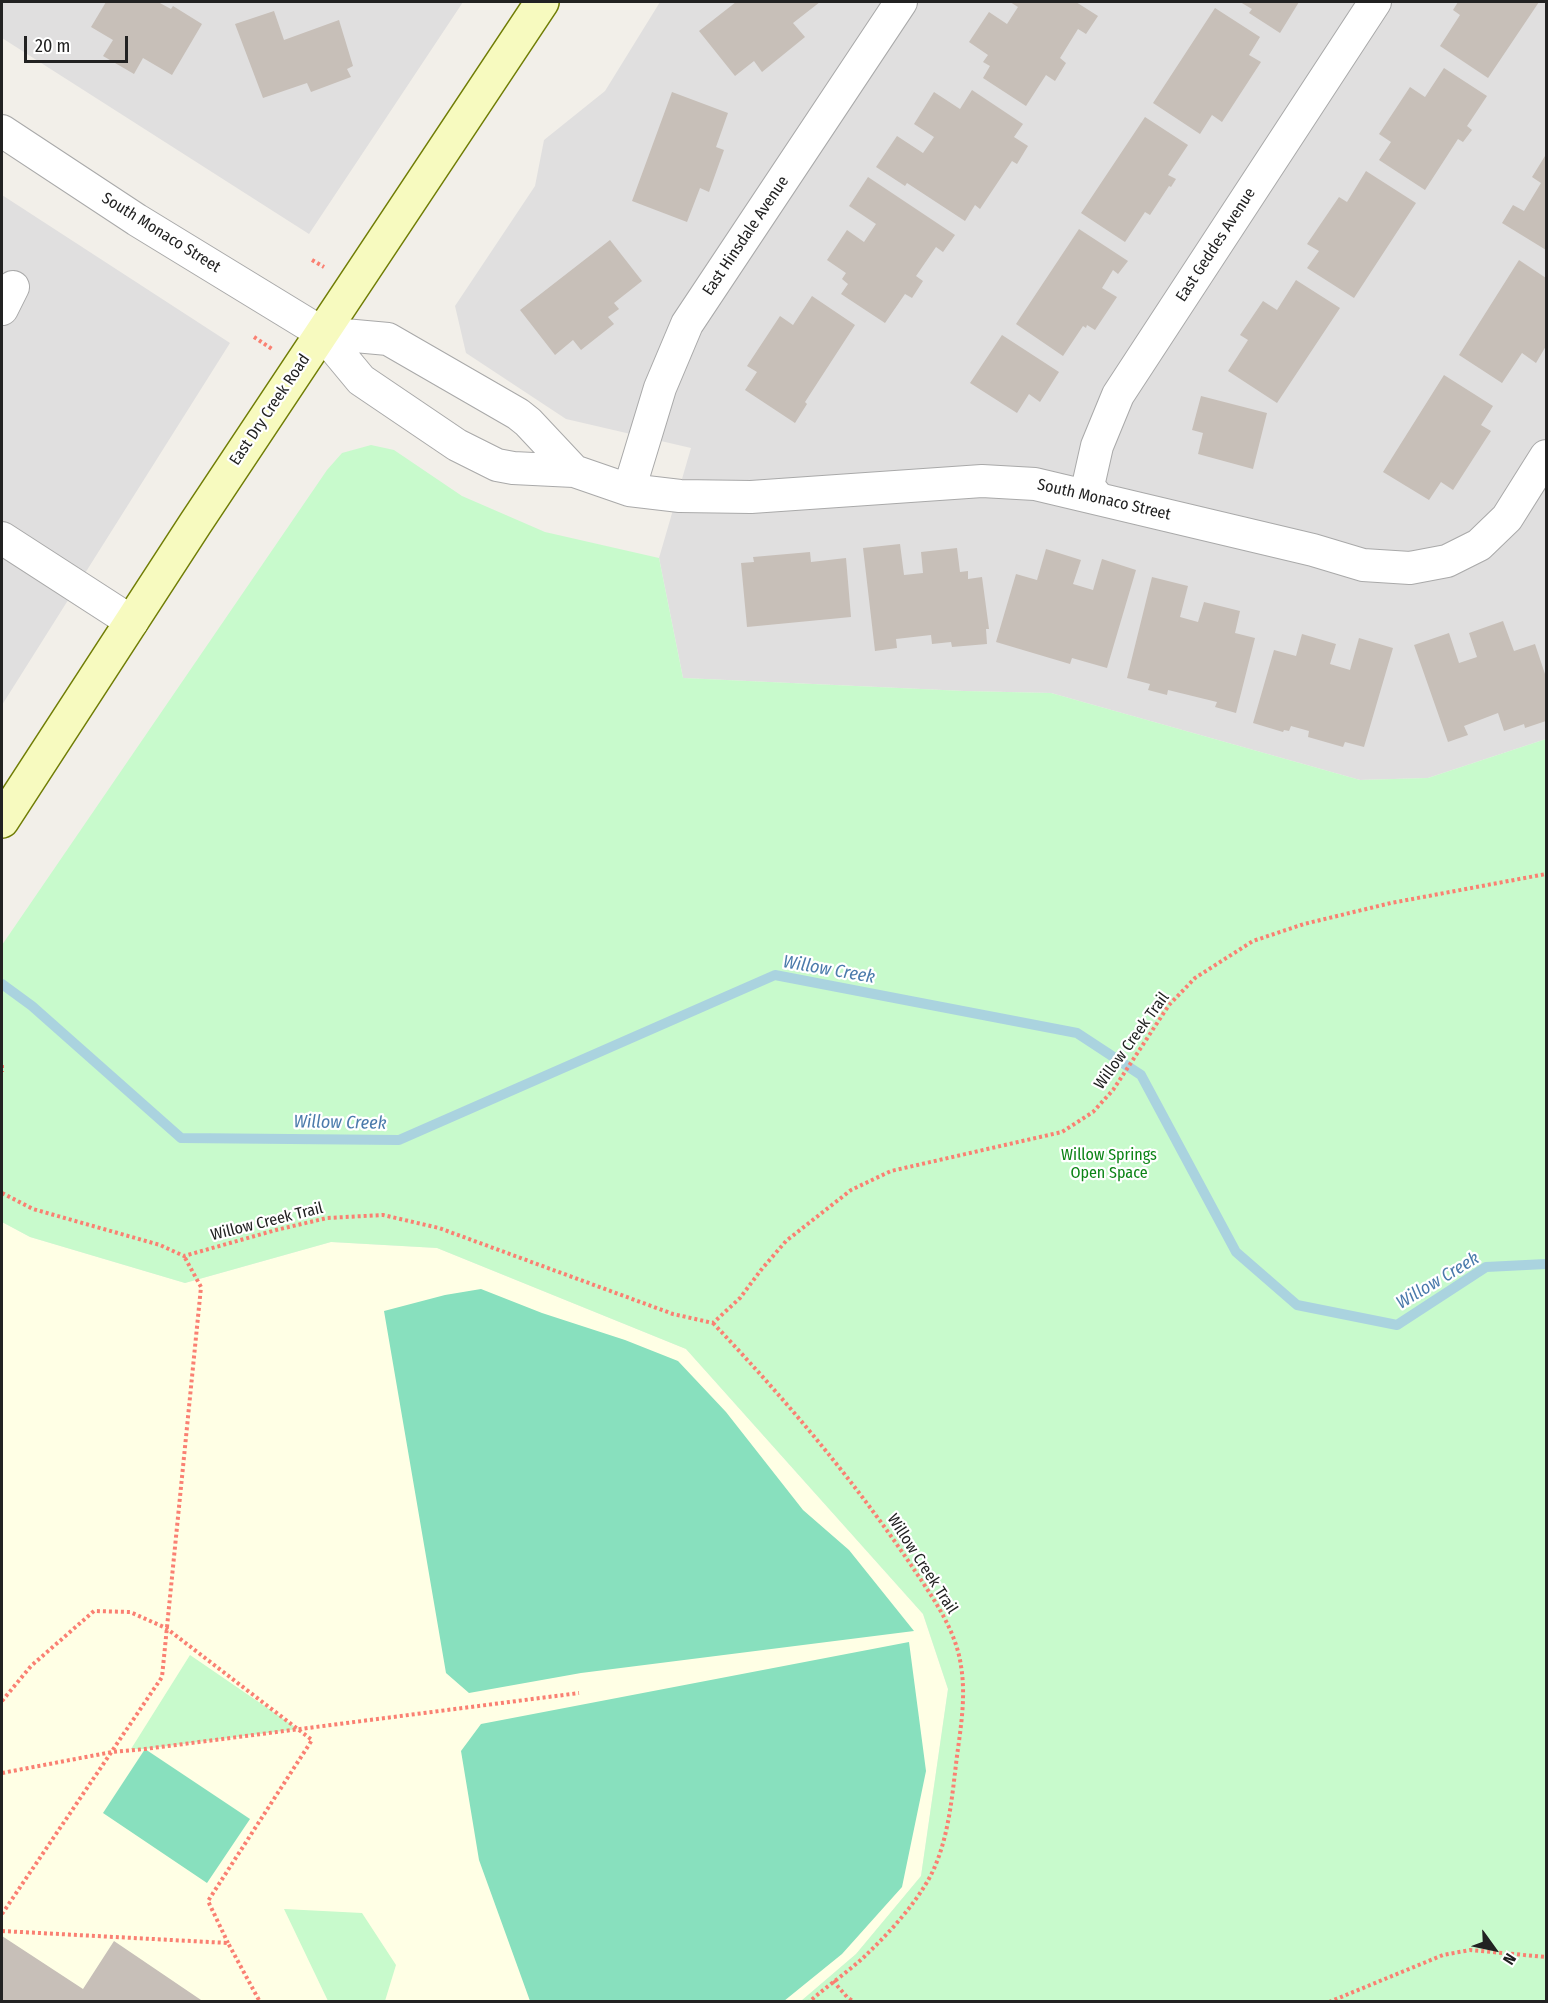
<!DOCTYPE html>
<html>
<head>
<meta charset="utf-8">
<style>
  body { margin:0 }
  #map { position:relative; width:1548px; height:2003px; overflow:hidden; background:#f2efe9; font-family:"Fira Sans Condensed",sans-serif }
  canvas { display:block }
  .frame { position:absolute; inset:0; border:3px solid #222; pointer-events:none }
  .north { position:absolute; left:1464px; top:1919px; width:60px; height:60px; -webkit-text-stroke:4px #fff; paint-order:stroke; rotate:123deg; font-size:16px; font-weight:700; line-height:24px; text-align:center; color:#222 }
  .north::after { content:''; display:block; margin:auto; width:21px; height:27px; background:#222; clip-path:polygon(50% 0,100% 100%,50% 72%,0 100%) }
  .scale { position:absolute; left:24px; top:36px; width:104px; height:27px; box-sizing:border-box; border:3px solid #222; border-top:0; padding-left:8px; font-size:18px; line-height:21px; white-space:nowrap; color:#222; -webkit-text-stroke:4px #fff; paint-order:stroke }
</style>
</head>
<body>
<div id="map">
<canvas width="1548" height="2003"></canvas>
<div class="frame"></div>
<div class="north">N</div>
<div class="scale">20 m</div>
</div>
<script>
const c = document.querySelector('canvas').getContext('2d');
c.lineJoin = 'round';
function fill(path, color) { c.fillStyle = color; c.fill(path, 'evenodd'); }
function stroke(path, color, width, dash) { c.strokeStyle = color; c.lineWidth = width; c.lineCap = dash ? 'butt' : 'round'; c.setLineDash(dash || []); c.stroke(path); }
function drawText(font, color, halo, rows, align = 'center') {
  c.font = font + ' "Fira Sans Condensed",sans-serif'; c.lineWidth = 4.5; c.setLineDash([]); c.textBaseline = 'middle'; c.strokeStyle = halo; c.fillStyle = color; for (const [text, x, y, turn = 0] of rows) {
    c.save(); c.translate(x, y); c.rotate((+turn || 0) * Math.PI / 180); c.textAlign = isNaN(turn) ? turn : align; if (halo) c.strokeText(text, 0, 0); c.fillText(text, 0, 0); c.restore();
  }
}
fill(new Path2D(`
  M 2,2 L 463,2 L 309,234 L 2,38 Z
  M 660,2 L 1546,2 L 1546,739 L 1428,778 L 1360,780 L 1051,693 L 964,691 L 683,678 L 659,558 L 691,448 L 566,419 L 466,353 L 455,306 L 535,186 L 544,140 L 605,91 Z
  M 2,195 L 230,343 L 2,705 Z`), '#e0dfdf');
fill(new Path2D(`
  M 2,1222 L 30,1237 L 185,1283 L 331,1242 L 437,1248 L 686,1349 L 923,1614 L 948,1689 L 921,1876 L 856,1954 L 801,2001 L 2,2001 Z`), '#ffffe5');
fill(new Path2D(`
  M 371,445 L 394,450 L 462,496 L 545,532 L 659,558 L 683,678 L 964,691 L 1051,693 L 1360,780 L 1428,778 L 1546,739 L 1546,2001 L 801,2001 L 856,1954 L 921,1876 L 948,1689 L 923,1614 L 686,1349 L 437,1248 L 331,1242 L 185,1283 L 30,1237 L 2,1222 L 2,945 L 327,470 L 342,453 Z
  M 190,1655 L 298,1729 L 145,1749 L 131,1749 Z
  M 284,1909 L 362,1913 L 396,1965 L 385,2001 L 328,2001 Z`), '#c8facc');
fill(new Path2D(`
  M 481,1289 L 542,1313 L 625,1340 L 678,1361 L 726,1412 L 803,1510 L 849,1550 L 914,1631 L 581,1673 L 469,1693 L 446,1673 L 384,1311 L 445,1295 Z
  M 909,1642 L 926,1771 L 902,1887 L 842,1954 L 784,2001 L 530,2001 L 479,1860 L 461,1751 L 481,1724 Z
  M 145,1749 L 250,1819 L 207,1883 L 103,1813 Z`), '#88e0be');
stroke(new Path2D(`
  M 2,984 L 32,1006 L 181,1138 L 399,1140 L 775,975 L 1077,1033 L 1141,1075 L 1236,1252 L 1297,1305 L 1397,1325 L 1486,1267 L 1546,1264`), '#aad3df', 10);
fill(new Path2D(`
  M 106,2 L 158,2 L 171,9 L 173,6 L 202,24 L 172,75 L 143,58 L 134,74 L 103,56 L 113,40 L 91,27 Z
  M 736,2 L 820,2 L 793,23 L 805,37 L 762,72 L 754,61 L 735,76 L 699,31 Z
  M 1010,2 L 1076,2 L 1098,16 L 1086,34 L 1078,29 L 1060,58 L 1066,63 L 1055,81 L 1046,75 L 1026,106 L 983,78 L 990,66 L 983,62 L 988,55 L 969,42 L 989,12 L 1007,24 L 1018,7 Z
  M 1240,2 L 1299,2 L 1280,33 L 1249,13 L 1252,9 Z
  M 1458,2 L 1539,2 L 1488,78 L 1440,46 L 1460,15 L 1453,10 Z
  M 1215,8 L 1260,37 L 1249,55 L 1261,62 L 1222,122 L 1212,115 L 1200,134 L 1153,103 Z
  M 274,11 L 284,40 L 339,20 L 353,66 L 347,69 L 351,77 L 311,92 L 307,83 L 263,98 L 235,24 Z
  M 1444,68 L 1487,96 L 1467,126 L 1472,130 L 1463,142 L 1458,139 L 1425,190 L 1379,160 L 1391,142 L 1379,134 L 1410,87 L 1425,97 Z
  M 972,90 L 1023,124 L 1014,137 L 1028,146 L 1017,164 L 1012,161 L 980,209 L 975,205 L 965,221 L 907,183 L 905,186 L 876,167 L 897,136 L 923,153 L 934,137 L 914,124 L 934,92 L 960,109 Z
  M 672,92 L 728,113 L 716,147 L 724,150 L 709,192 L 700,188 L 687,222 L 632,201 Z
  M 1145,117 L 1188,145 L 1168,175 L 1176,179 L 1171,187 L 1169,186 L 1150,215 L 1145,212 L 1125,242 L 1081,213 Z
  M 1545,156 L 1546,157 L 1546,250 L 1502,223 L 1513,205 L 1524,211 L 1541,183 L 1532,177 Z
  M 1366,171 L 1416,203 L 1354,298 L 1307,268 L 1319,251 L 1307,244 L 1339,197 L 1347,202 Z
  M 868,177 L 955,235 L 943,252 L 936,247 L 916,276 L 923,281 L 912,298 L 905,294 L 885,323 L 841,294 L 848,284 L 842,279 L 846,273 L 827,260 L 847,230 L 864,242 L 876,224 L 849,206 Z
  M 1079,229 L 1128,261 L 1118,274 L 1113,270 L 1102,288 L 1117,297 L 1095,330 L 1087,325 L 1086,328 L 1083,326 L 1063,356 L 1016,324 Z
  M 610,240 L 642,281 L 614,303 L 619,309 L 608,317 L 614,324 L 581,350 L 573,340 L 555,355 L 520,310 Z
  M 1519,260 L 1546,278 L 1546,346 L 1536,363 L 1522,353 L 1502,383 L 1459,355 Z
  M 1296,280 L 1340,308 L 1277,403 L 1228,371 L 1248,340 L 1240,335 L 1263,301 L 1277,310 Z
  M 812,296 L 855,325 L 805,402 L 807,404 L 795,423 L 745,390 L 757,372 L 747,366 L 780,316 L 793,325 Z
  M 1002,335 L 1059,372 L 1040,402 L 1029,394 L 1017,413 L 970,383 Z
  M 1444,375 L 1493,406 L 1481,425 L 1491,431 L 1453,490 L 1441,482 L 1429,500 L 1383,472 Z
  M 1201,396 L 1267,413 L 1253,469 L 1198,454 L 1203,433 L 1192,430 Z
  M 900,544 L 904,575 L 923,573 L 921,552 L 957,548 L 960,572 L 968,571 L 968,579 L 982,577 L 989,629 L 986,629 L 987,644 L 952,647 L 951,642 L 932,644 L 931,635 L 896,639 L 897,648 L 875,651 L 863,548 Z
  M 1046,549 L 1081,560 L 1073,584 L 1093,590 L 1102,559 L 1136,570 L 1107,668 L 1072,658 L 1070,664 L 996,642 L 1016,574 L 1037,580 Z
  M 810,552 L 811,562 L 846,558 L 851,617 L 747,627 L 741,563 L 754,562 L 753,557 Z
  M 1152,577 L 1188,586 L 1180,617 L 1198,622 L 1204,602 L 1240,611 L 1235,633 L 1255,638 L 1236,713 L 1215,707 L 1217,702 L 1168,690 L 1167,695 L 1148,690 L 1150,684 L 1127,678 Z
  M 1503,621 L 1514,651 L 1535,644 L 1546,677 L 1546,721 L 1525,728 L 1524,724 L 1504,731 L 1498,713 L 1464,726 L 1468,735 L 1448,742 L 1414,645 L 1449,633 L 1459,663 L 1477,657 L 1469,633 Z
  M 1302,634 L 1336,644 L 1330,664 L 1350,670 L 1359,638 L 1393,648 L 1364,747 L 1345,742 L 1343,747 L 1308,737 L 1309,731 L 1291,726 L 1289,731 L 1284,730 L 1283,732 L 1253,723 L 1274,650 L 1296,656 Z
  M 2,1936 L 83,1989 L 114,1941 L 204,2002 L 2,2002 Z`), '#c7bfb8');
const street = new Path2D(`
  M 2,131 L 137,220 L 322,333 L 361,380 L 457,445 L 497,465 L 513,468 L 574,471 L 629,490 L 680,496 L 751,497 L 982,481 L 1035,484 L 1313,550 L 1363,565 L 1410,568 L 1447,561 L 1479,545 L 1507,518 L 1546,456
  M 2,309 L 13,287
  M 322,333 L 388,339 L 518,414 L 528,422 L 574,471
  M 629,490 L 660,388 L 687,324 L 901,2
  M 1098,498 L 1088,486 L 1097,446 L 1118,395 L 1375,2
  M 2,538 L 132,622`);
const secondary = new Path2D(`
  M 2,821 L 195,524 L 542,2`);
stroke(street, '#a9a9a9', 34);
stroke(secondary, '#707d05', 36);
stroke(new Path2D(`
  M 312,260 L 324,267
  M 254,337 L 272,349
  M 2,1065 L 2,1072
  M 2,1193 L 33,1209 L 160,1245 L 184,1256 L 276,1230 L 327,1218 L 383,1215 L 439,1228 L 673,1314 L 713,1323 L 740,1298 L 761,1270 L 786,1241 L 851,1190 L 891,1171 L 1062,1132 L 1093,1112 L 1113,1090 L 1169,1005 L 1195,978 L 1253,941 L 1304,924 L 1391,903 L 1546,874
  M 713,1323 C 784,1398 853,1479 911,1565 C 931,1595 956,1629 961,1666 C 966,1696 961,1726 957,1756 C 952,1796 949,1839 931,1875 C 915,1905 889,1933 865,1956 C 848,1972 827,1986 809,2002
  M 2,1701 L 31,1666 L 94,1611 L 130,1612 L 166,1628 L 312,1740 L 208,1901 L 228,1943
  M 2,1773 L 112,1752 L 145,1749 L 579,1693
  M 2,1914 L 162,1677 L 201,1287 L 184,1256
  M 2,1931 L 228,1943 L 260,2002
  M 833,1981 L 847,1997 L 854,2002
  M 1329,2002 L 1443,1955 L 1470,1950 L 1546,1957`), '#fa8072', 4, [3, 3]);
stroke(street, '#fff', 32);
stroke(secondary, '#f7fabf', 33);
drawText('16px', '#222', '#fff', [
  ["South Monaco Street",161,233,32],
  ["East Hinsdale Avenue",746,236,-56],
  ["East Geddes Avenue",1216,245,-57],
  ["East Dry Creek Road",270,410,-56],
  ["South Monaco Street",1104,500,13],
  ["Willow Creek Trail",1132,1041,-54],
  ["Willow Creek Trail",267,1222,-14],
  ["Willow Creek Trail",922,1564,57]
]);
drawText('16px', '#0c8416', '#fff', [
  ["Willow Springs",1109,1156],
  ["Open Space",1109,1174]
]);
drawText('italic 18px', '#4a7aab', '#fff', [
  ["Willow Creek",829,970,10],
  ["Willow Creek",340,1123,1],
  ["Willow Creek",1438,1281,-31]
]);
</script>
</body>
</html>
